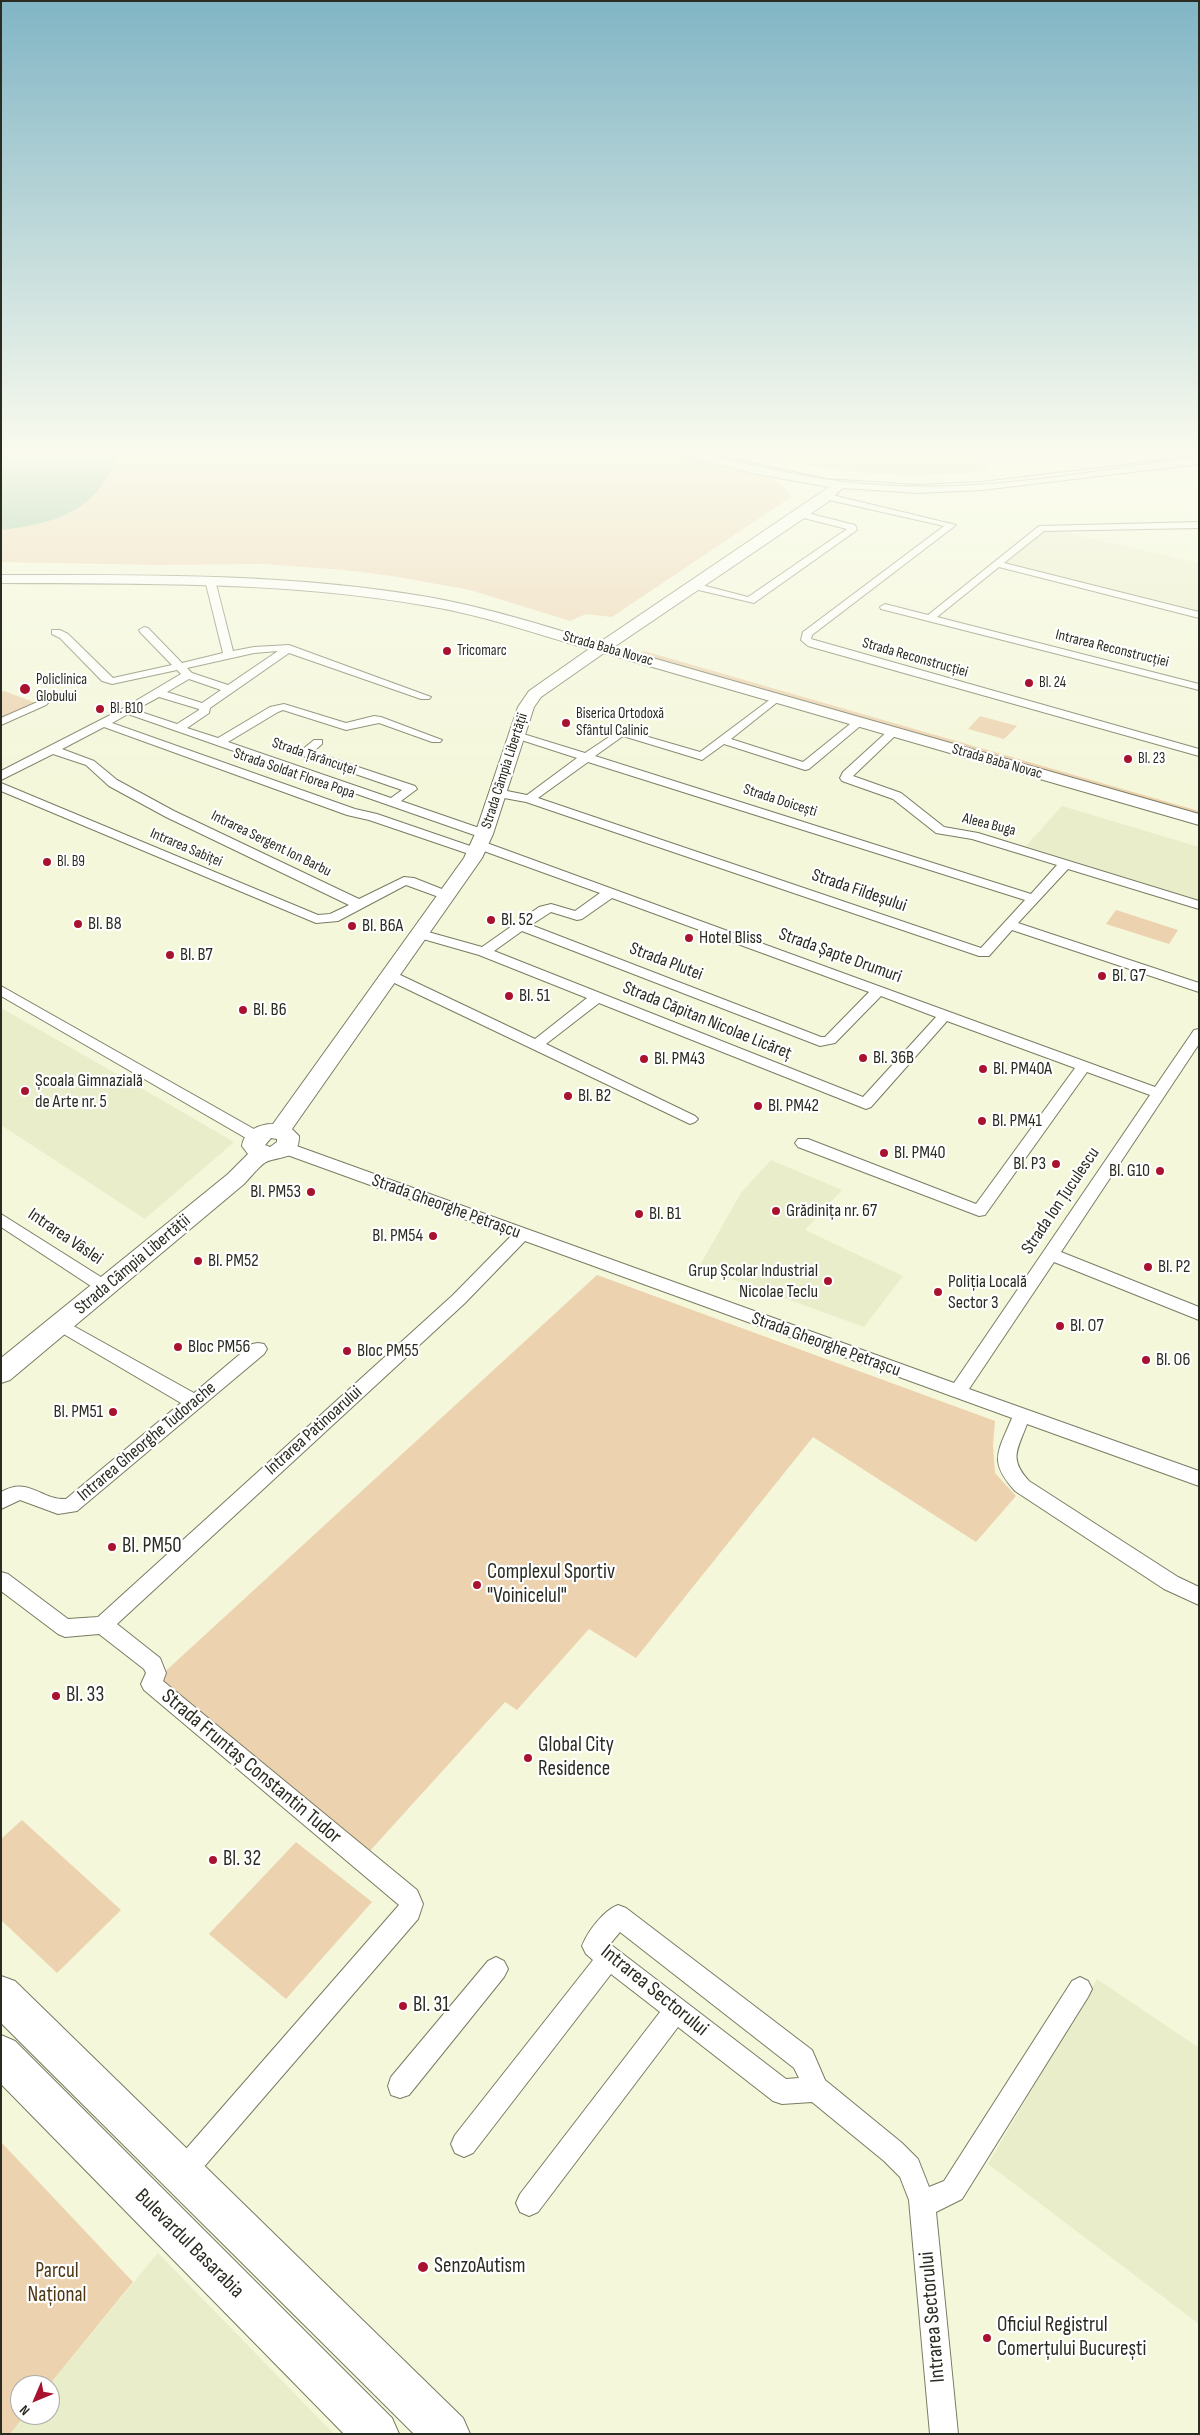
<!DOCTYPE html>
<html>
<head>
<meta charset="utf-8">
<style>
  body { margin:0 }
  #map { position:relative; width:1200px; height:2435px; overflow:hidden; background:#f4f7da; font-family:"Sofia Sans Condensed",sans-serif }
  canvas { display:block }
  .frame { position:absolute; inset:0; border:2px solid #2a2c21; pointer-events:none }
  .north { position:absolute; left:10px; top:2375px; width:50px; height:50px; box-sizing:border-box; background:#fff; border:1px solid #aaaba6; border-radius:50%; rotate:225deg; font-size:14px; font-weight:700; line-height:20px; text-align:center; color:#2a2c21 }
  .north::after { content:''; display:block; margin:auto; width:18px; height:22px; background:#a9122e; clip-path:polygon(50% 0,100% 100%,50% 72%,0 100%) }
</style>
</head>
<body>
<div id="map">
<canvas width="1200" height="2435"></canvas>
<div class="frame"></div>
<div class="north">N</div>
</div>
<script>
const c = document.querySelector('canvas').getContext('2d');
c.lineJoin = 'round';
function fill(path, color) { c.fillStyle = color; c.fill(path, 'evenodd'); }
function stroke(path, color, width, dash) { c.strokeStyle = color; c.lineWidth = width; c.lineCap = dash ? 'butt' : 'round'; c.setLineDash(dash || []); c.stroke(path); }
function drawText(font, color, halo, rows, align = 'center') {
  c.font = font + ' "Sofia Sans Condensed",sans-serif'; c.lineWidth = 4.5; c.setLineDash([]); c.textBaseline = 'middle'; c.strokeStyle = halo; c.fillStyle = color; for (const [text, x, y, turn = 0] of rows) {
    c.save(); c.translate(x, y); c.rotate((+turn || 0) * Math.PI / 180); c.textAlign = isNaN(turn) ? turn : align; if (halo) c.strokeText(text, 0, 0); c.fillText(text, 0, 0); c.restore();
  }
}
fill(new Path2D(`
  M 1046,528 L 1199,563 L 1199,612 L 1001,563 Z
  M 1062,806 L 1199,847 L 1199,900 L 1026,846 Z
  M 1,1008 L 96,1062 L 234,1142 L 145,1219 L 1,1125 Z
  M 771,1160 L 842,1190 L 805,1230 L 903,1276 L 864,1327 L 699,1267 L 741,1193 Z
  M 1097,1979 L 1199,2048 L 1199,2324 L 988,2164 Z
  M 158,2253 L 334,2434 L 10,2434 L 25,2415 L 50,2415 L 49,2385 Z`), '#e9edc9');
fill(new Path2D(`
  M 123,453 L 351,453 L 399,458 L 416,453 L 664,453 L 766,477 L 782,485 L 791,497 L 612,617 L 586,614 L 570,621 L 470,590 L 392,576 L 344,570 L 264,564 L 155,565 L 1,562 L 1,530 C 36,525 72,520 97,492 C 107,480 114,466 123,453 Z
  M 751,453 L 972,453 L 985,463 L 987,471 C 907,481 829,473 751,453 Z
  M 644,651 L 1199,811 L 1199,817 L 638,655 Z
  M 4,691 L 36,703 L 1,720 L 1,692 Z
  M 980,716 L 1017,726 L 1004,739 L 968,729 Z
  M 1116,910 L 1178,930 L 1169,944 L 1106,924 Z
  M 597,1275 L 995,1421 L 993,1445 L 995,1473 L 1016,1496 L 976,1542 L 813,1437 L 636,1658 L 589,1629 L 517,1710 L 505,1702 L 368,1853 L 157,1679 Z
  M 22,1820 L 121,1910 L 57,1973 L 1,1920 L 1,1839 Z
  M 296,1842 L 372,1902 L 286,1999 L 209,1934 Z
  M 1,2142 L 133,2282 L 49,2385 L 20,2385 L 20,2415 L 25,2415 L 10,2434 L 1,2434 Z`), '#ecd2af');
fill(new Path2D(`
  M 1,453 L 123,453 C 114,465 107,480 97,492 C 73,519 36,526 1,530 Z`), '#88b690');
const street = new Path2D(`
  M 832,495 L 956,525 L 812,635 L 811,639 L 1199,749 L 1199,756 L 808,646 L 801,640 L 803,632 L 944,526 L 829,500 L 829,496 Z
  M 799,511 L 855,525 L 857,530 L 754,603 L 690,588 L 690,584 L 694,583 L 748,597 L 847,529 L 796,516 L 794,514 Z
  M 1199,522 L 1199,528 L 1044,531 L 1004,563 L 1199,612 L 1199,618 L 999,567 L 937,617 L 1199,684 L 1199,690 L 881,609 L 880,607 L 885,604 L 928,615 L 1039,526 Z
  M 210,577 L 215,580 L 233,651 L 254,647 L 289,645 L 431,697 L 429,699 L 421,699 L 289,653 L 210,708 L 209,713 L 187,728 L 218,738 L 270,707 L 284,704 L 346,723 L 374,716 L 381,717 L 442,740 L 440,742 L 432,742 L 379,723 L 346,730 L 283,710 L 278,712 L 228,742 L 391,798 L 402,790 L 300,755 L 298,753 L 314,740 L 322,740 L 322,744 L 313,752 L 415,786 L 417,789 L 401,801 L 488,831 L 490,834 L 488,837 L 480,837 L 128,714 L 112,723 L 355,809 L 377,814 L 476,848 L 474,845 L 476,842 L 484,842 L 1155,1087 L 1194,1030 L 1199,1029 L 1199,1044 L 1061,1252 L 1199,1307 L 1199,1320 L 1054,1262 L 969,1389 L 1199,1471 L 1199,1486 L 1027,1424 C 1018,1449 1008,1458 1029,1481 L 1178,1577 L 1199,1587 L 1199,1605 L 1164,1589 L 1015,1491 C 988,1461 998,1452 1012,1418 L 525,1241 L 465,1303 L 117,1624 L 160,1658 L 166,1673 L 163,1681 L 417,1890 L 423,1904 L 418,1919 L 190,2183 L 181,2187 L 172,2183 L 168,2174 L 172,2165 L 399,1905 L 144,1690 L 141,1684 L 146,1673 L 144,1669 L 99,1634 L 65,1637 L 58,1634 L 1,1591 L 1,1572 L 8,1574 L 68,1619 L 98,1617 L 453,1295 L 511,1236 L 279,1152 L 277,1148 L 279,1144 L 291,1144 L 954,1383 L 1150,1095 L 1087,1072 L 985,1215 L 979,1216 L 798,1147 L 795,1143 L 798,1139 L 808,1139 L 976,1204 L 1075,1068 L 947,1021 L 871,1107 L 866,1109 L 599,1003 L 546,1044 L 695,1116 L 698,1119 L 695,1122 L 690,1124 L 386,979 L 384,976 L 391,972 L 396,973 L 535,1039 L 587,998 L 479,955 L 416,937 L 414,934 L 421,930 L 482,947 L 539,907 L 551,904 L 575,911 L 600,893 L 481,850 L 482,852 L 480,855 L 472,855 L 369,820 L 347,815 L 104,727 L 62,749 L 94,761 L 117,780 L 174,811 L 359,899 L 404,877 L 414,878 L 452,893 L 454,896 L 447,900 L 406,885 L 338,921 L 316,923 L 1,791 L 1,783 L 318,915 L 330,914 L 349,905 L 166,817 L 109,786 L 86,765 L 53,754 L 1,780 L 1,771 L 122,709 L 181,674 L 177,670 L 112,684 L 102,681 L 60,638 L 52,634 L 52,630 L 60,630 L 68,634 L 113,678 L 172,665 L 140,632 L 139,630 L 144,627 L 148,628 L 182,663 L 223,653 L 205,580 ZM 278,651 L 228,685 L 192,673 L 187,668 L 254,653 ZM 189,679 L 221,690 L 202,703 L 167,692 ZM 159,697 L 199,709 L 199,710 L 177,724 L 135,710 ZM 612,898 L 869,992 L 825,1037 L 821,1037 L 531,925 L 551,912 L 577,920 L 582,919 ZM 522,931 L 820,1046 L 835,1043 L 881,996 L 936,1017 L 863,1097 L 494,951 Z
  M 776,695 L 780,696 L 780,700 L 731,739 L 803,762 L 855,720 L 859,719 L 865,722 L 809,769 L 805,770 L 724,744 L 702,760 L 623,736 L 595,756 L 1031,894 L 1057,865 L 972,839 L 936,833 L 893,799 L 842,781 L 840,778 L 843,772 L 889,730 L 897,730 L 897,734 L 853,776 L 901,793 L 944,827 L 978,833 L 1199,901 L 1199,909 L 1068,869 L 1018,923 L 1199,983 L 1199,992 L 1012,930 L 989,956 L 979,956 L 526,802 L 493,796 L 491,793 L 497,789 L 527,795 L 577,758 L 512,737 L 512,733 L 520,733 L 585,753 L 621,729 L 700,752 ZM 588,762 L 1025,900 L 981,948 L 538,798 Z
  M 42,700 L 48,703 L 46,705 L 1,725 L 1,718 Z
  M 1,986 L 261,1133 L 264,1137 L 261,1141 L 251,1141 L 1,996 Z
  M 1,1214 L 112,1284 L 114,1288 L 112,1292 L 106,1294 L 100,1292 L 1,1227 Z
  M 61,1319 L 194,1393 L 252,1344 L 258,1343 L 264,1344 L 267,1349 L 264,1354 L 77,1511 L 58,1514 L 20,1500 L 1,1509 L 1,1492 C 29,1476 40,1500 66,1499 L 181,1403 L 55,1329 L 52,1325 L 55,1321 Z
  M 618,1905 L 626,1908 L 812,2050 L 825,2080 L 902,2143 L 918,2159 L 929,2187 L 944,2181 L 1072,1981 L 1080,1977 L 1088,1981 L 1092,1989 L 1088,1997 L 962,2199 L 936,2212 L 958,2434 L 930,2434 L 909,2200 L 900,2177 L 884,2161 L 812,2102 L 782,2104 L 773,2101 L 678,2027 L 538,2212 L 529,2216 L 520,2212 L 516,2203 L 520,2194 L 660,2012 L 611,1974 L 473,2153 L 464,2157 L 455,2153 L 451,2144 L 455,2135 L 593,1960 L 586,1954 L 582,1946 C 588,1931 603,1911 618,1905 ZM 620,1932 L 794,2068 L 799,2078 L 786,2079 L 610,1944 Z
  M 496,1957 L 504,1961 L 508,1969 L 504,1977 L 409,2095 L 400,2098 L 391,2095 L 388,2086 L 391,2077 L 488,1961 Z`);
const secondary = new Path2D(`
  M 681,453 L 703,453 L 826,479 L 917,485 L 982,482 L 1199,456 L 1199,464 L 982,490 L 917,493 L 843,488 L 828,502 L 614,647 L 1199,814 L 1199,825 L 604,653 L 541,697 L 534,707 L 493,834 L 482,858 L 292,1129 L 299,1136 C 299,1161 281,1155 266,1162 C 259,1166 250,1178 244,1184 L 10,1380 L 1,1383 L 1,1358 L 228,1174 L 248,1154 L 242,1146 C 244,1131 259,1124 273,1124 L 464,858 L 475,834 L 518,707 L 529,691 L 589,649 C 536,634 483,615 428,606 C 287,581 144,584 1,583 L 1,575 C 144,575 287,573 428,597 C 486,607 543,626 600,642 L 829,487 L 762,475 L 683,456 ZM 271,1138 L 277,1139 L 277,1142 L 270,1147 L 265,1145 Z`);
const primary = new Path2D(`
  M 1,1976 L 15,1981 L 463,2418 L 470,2434 L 414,2434 L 1,2023 Z
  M 1,2035 L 15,2041 L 392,2418 L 399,2434 L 344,2434 L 1,2084 Z`);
stroke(street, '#797c62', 2);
stroke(secondary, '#797c62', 2);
stroke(primary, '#797c62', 2);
fill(street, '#fff');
fill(secondary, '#fff');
fill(primary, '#fff');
stroke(new Path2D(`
  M 704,453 C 764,468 825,482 886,485 C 991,491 1096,470 1199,456`), '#7f826f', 1);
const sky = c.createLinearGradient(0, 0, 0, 794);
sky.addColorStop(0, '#81b5c5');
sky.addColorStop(0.57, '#fafbee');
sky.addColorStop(1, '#fafbee00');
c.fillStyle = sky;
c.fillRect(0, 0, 1200, 794);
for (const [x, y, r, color] of [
  [447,651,5,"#a9122e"],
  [1029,683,5,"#a9122e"],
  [25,689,6,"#a9122e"],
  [100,709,5,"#a9122e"],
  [566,723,5,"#a9122e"],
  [1128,759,5,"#a9122e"],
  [47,862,5,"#a9122e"],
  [491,920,5,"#a9122e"],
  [78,924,5,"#a9122e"],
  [352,926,5,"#a9122e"],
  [689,938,5,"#a9122e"],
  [170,955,5,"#a9122e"],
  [1102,976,5,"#a9122e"],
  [509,996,5,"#a9122e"],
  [243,1010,5,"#a9122e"],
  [863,1058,5,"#a9122e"],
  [644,1059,5,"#a9122e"],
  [983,1069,5,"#a9122e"],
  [25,1091,5,"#a9122e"],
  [568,1096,5,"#a9122e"],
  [758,1106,5,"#a9122e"],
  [982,1121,5,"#a9122e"],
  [884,1153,5,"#a9122e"],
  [1056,1164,5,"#a9122e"],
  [1160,1171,5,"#a9122e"],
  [311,1192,5,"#a9122e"],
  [776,1211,5,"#a9122e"],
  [639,1214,5,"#a9122e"],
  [433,1236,5,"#a9122e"],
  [198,1261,5,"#a9122e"],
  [1148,1267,5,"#a9122e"],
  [828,1281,5,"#a9122e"],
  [938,1292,5,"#a9122e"],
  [1060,1326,5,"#a9122e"],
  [178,1347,5,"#a9122e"],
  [347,1351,5,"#a9122e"],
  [1146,1360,5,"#a9122e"],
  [113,1412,5,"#a9122e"],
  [112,1547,5,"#a9122e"],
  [477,1585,5,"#a9122e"],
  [56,1696,5,"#a9122e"],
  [528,1758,5,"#a9122e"],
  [213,1860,5,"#a9122e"],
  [403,2006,5,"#a9122e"],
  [423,2267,6,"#a9122e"],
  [987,2338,5,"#a9122e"]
]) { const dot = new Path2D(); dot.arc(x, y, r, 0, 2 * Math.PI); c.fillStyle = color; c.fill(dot); stroke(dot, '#fff', 2); }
drawText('15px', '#2a2c21', '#fff', [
  ["Strada Baba Novac",608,649,16],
  ["Intrarea Reconstrucției",1112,649,14],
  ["Strada Reconstrucției",915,658,16],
  ["Strada Țărăncuței",314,757,19],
  ["Strada Baba Novac",997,762,16],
  ["Strada Câmpia Libertății",505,771,-72],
  ["Strada Soldat Florea Popa",294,774,19],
  ["Strada Doicești",780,801,18],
  ["Aleea Buga",989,825,14],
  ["Intrarea Sergent Ion Barbu",271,844,26],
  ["Intrarea Sabiței",186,848,23]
]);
drawText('15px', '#2a2c21', '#fff', [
  ["Tricomarc",457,651],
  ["Policlinica",36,680],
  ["Globului",36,697],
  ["Bl. 24",1039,683],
  ["Bl. B10",110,709],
  ["Biserica Ortodoxă",576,714],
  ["Sfântul Calinic",576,731],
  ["Bl. 23",1138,759],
  ["Bl. B9",57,862]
], 'left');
drawText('18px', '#2a2c21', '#fff', [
  ["Strada Fildeșului",859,891,19],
  ["Strada Șapte Drumuri",840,956,20],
  ["Strada Plutei",666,962,21],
  ["Strada Căpitan Nicolae Licăreț",707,1021,22],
  ["Strada Ion Țuculescu",1061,1201,-56],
  ["Strada Gheorghe Petrașcu",446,1207,20],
  ["Intrarea Vâslei",65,1237,34],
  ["Strada Câmpia Libertății",133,1265,-40],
  ["Strada Gheorghe Petrașcu",826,1345,20],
  ["Intrarea Patinoarului",314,1431,-42],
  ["Intrarea Gheorghe Tudorache",147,1442,-40]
]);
drawText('18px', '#2a2c21', '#fff', [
  ["Bl. 52",501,920],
  ["Bl. B8",88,924],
  ["Bl. B6A",362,926],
  ["Hotel Bliss",699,938],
  ["Bl. B7",180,955],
  ["Bl. G7",1112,976],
  ["Bl. 51",519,996],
  ["Bl. B6",253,1010],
  ["Bl. 36B",873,1058],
  ["Bl. PM43",654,1059],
  ["Bl. PM40A",993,1069],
  ["Școala Gimnazială",35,1081],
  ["de Arte nr. 5",35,1102],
  ["Bl. B2",578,1096],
  ["Bl. PM42",768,1106],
  ["Bl. PM41",992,1121],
  ["Bl. PM40",894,1153],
  ["Bl. P3",1046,1164,"right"],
  ["Bl. G10",1150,1171,"right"],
  ["Bl. PM53",301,1192,"right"],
  ["Grădinița nr. 67",786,1211],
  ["Bl. B1",649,1214],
  ["Bl. PM54",423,1236,"right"],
  ["Bl. PM52",208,1261],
  ["Bl. P2",1158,1267],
  ["Grup Școlar Industrial",818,1271,"right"],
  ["Nicolae Teclu",818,1292,"right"],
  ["Poliția Locală",948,1282],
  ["Sector 3",948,1303],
  ["Bl. O7",1070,1326],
  ["Bloc PM56",188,1347],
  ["Bloc PM55",357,1351],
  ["Bl. O6",1156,1360],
  ["Bl. PM51",103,1412,"right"]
], 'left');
drawText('21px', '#2a2c21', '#fff', [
  ["Bl. PM50",122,1547],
  ["Complexul Sportiv",487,1573],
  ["\"Voinicelul\"",487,1597],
  ["Bl. 33",66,1696],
  ["Global City",538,1746],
  ["Residence",538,1770],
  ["Bl. 32",223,1860],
  ["Bl. 31",413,2006],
  ["SenzoAutism",434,2267],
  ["Oficiul Registrul",997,2326],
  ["Comerțului București",997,2350]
], 'left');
drawText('21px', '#2a2c21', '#fff', [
  ["Strada Fruntaș Constantin Tudor",251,1767,40],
  ["Intrarea Sectorului",654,1991,39],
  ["Bulevardul Basarabia",189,2244,45],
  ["Intrarea Sectorului",933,2317,-95]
]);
drawText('21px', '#4e3611', '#fff', [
  ["Parcul",57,2272],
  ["Național",57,2296]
]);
</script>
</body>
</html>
